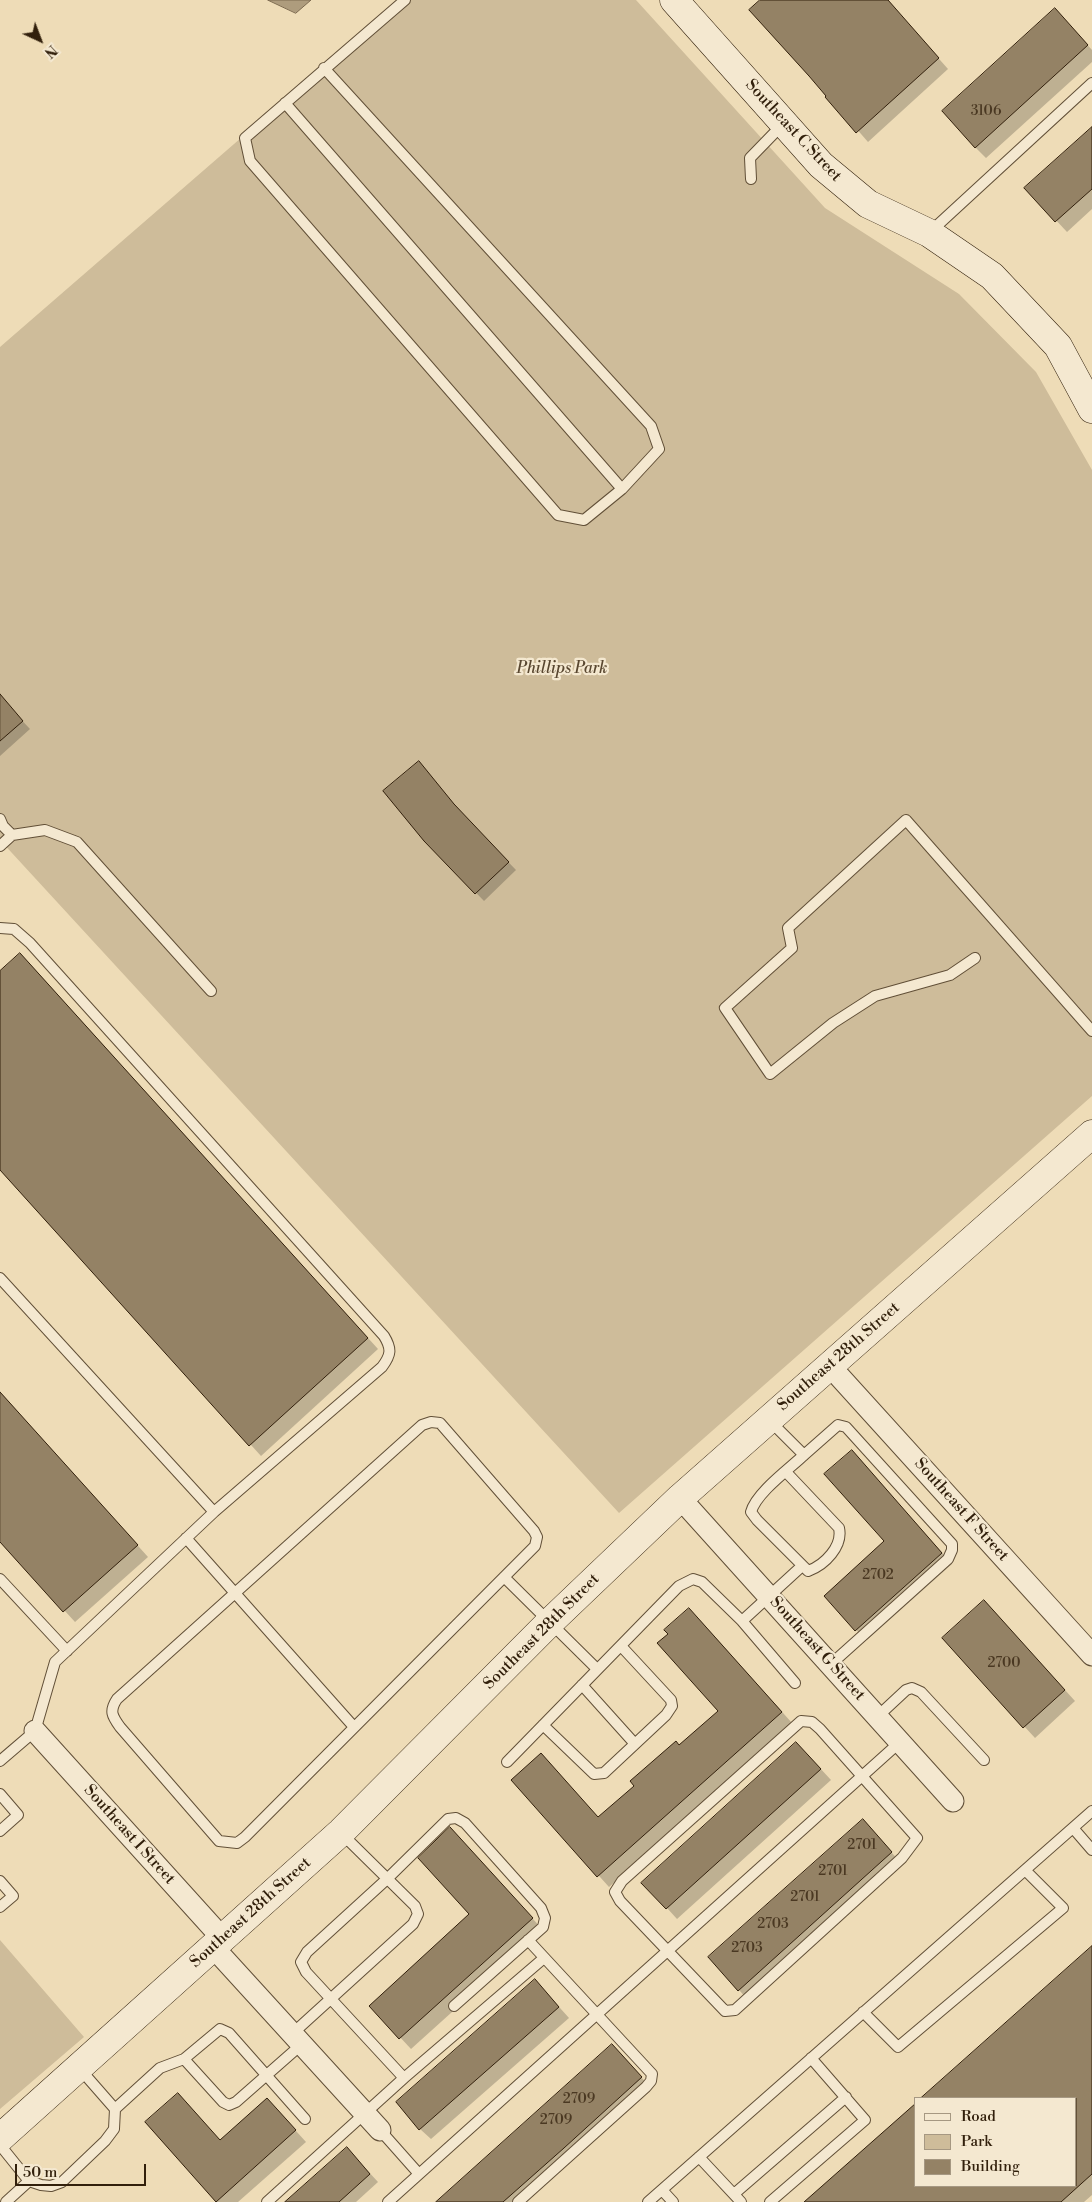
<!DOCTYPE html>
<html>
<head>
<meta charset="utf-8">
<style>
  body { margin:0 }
  #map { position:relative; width:1092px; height:2202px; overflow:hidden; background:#eedcb7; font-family:"Libre Bodoni",serif }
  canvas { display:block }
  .legend { position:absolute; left:914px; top:2097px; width:162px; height:90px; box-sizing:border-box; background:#f4e8d0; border:1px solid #a69882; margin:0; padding:6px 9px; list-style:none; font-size:15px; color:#32200c }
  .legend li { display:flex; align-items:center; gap:10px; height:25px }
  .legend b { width:25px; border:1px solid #a69882 }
  .north { position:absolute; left:15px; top:15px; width:50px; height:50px; -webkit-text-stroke:4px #f4e8d0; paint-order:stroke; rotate:137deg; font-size:14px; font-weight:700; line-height:20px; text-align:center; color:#32200c }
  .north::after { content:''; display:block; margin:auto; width:18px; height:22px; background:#32200c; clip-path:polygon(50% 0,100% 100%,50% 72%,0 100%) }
  .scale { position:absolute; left:15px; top:2164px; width:131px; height:22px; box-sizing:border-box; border:2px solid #32200c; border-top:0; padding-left:6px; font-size:15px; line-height:18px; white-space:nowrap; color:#32200c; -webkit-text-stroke:4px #f4e8d0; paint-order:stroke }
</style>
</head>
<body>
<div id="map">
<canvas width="1092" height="2202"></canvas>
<ul class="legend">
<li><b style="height:6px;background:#f4e8d0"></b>Road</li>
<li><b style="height:14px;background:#cebc9a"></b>Park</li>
<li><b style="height:14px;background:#948265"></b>Building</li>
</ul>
<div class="north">N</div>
<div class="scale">50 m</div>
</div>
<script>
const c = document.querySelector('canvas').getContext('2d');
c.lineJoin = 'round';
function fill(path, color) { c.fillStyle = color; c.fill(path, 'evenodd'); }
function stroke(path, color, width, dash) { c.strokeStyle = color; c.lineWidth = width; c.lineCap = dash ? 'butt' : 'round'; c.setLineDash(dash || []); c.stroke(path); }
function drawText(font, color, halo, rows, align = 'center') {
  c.font = font + ' "Libre Bodoni",serif'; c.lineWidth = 4.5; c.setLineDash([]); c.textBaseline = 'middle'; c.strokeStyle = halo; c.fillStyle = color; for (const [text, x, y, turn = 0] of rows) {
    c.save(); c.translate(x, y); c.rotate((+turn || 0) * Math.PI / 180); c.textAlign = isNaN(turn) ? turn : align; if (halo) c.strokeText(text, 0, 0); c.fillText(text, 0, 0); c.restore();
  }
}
fill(new Path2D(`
  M 400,0 L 636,0 L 825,208 L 959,294 L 1036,372 L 1092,470 L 1092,1096 L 619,1513 L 0,840 L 0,347 Z
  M 0,1940 L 84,2037 L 0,2109 Z`), '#cebc9a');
const water = new Path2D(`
  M 268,0 L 311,0 L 296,13 Z`);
fill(water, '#ae9c7d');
stroke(water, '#7c6a50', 1);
fill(new Path2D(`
  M 762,0 L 887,0 L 948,69 L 868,142 L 828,96 Z
  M 1066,21 L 1092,50 L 1092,62 L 986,158 L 975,147 Z
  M 1092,128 L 1092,209 L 1067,232 L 1026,188 Z
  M 0,697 L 30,729 L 0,756 Z
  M 462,814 L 516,870 L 484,901 L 425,840 Z
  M 31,965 L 378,1349 L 261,1456 L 0,1168 L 0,973 Z
  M 0,1392 L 148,1557 L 75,1622 L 0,1540 Z
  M 852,1451 L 952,1564 L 867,1640 L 856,1630 L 886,1541 Z
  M 995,1613 L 1075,1701 L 1035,1738 L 944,1639 Z
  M 700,1620 L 792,1723 L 609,1887 L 513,1780 L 599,1818 L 719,1711 Z
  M 807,1754 L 831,1780 L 677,1919 L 667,1908 Z
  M 873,1832 L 902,1864 L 749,2001 L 709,1957 Z
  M 460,1839 L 543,1930 L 411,2049 L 371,2006 L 471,1915 Z
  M 1092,1947 L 1092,2195 L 1084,2202 L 806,2202 L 916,2186 L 1076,2186 L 1076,2098 L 923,2098 Z
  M 535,1980 L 569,2018 L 431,2139 L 420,2129 Z
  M 622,2056 L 651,2088 L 525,2202 L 437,2202 Z
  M 278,2111 L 306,2142 L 238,2202 L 217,2202 L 146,2123 L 221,2141 Z
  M 355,2157 L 378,2182 L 356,2202 L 287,2202 Z`), '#0003');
const building = new Path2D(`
  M 760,0 L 888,0 L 939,58 L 856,133 L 825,97 L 826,96 L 809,76 L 749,10 Z
  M 1055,8 L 1088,45 L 975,148 L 942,111 Z
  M 1092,127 L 1092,189 L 1055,222 L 1024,188 Z
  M 0,694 L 23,721 L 0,741 Z
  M 419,761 L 454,804 L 509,862 L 475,894 L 424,841 L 383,791 Z
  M 20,953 L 368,1338 L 249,1446 L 0,1170 L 0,971 Z
  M 0,1392 L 138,1545 L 63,1612 L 0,1542 Z
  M 852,1450 L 942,1553 L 855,1631 L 824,1596 L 884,1541 L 824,1474 Z
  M 984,1600 L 1065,1690 L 1023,1728 L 942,1638 Z
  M 689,1608 L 782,1712 L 597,1877 L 511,1780 L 541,1753 L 598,1817 L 634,1786 L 630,1781 L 676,1741 L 679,1745 L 718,1711 L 657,1643 L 668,1634 L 664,1630 Z
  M 796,1742 L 821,1769 L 666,1909 L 641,1883 Z
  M 863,1819 L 892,1852 L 738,1991 L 708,1957 Z
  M 450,1827 L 533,1918 L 399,2039 L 369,2006 L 469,1914 L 418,1858 Z
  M 1092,1946 L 1092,2174 L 1061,2202 L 804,2202 L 916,2103 L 916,2186 L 1076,2186 L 1076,2098 L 921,2098 Z
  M 535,1979 L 559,2007 L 419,2130 L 396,2102 Z
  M 612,2044 L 642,2077 L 564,2148 L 503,2202 L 436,2202 Z
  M 178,2093 L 220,2140 L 267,2098 L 296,2130 L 216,2202 L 145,2122 Z
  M 347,2147 L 370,2174 L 339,2202 L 285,2202 Z`);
fill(building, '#948265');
stroke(building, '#32200c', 1);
const lane = new Path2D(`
  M 324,68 L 651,426 L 659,449 L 622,489 L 584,520 L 558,515 L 250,161 L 245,138 L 405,0
  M 285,103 L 622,489
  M 751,179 L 750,158 L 783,124
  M 929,233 L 1092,83
  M 0,819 L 3,826 L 12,835
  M 0,846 L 12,835 L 45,830 L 77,842 L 211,991
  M 0,928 L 14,929 L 30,943 L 384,1336 C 392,1349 391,1355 382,1367 L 214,1512
  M 975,958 L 950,975 L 875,996 L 833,1023 L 770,1074 L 725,1008 L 792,948 L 788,928 L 906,820 L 1092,1031
  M 0,1278 L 214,1512 L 55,1662 L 35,1731 L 0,1761
  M 769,1420 L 804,1455 L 838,1425 L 846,1427 L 952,1544 L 952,1550 L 948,1559 L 830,1665
  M 431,1422 L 440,1423 L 534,1531 L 537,1537 L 535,1546 L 245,1837 L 237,1843 L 219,1841 L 120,1727 C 112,1716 109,1711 117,1699 L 422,1425 Z
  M 786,1472 L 839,1528 C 843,1546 825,1565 808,1571 L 757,1520 L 751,1512 C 756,1493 789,1469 804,1455
  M 186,1538 L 354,1727
  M 504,1577 L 597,1669
  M 0,1579 L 67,1651
  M 795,1683 L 742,1621 L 802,1566
  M 582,1685 L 635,1744
  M 877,1717 L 906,1690 L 912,1688 L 921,1692 L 984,1760
  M 801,1721 L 812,1722 L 820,1729 L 917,1838 L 902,1858 L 735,2010 L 725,2011 L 620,1901 L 615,1892 L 622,1881 Z
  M 543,1725 L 594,1774 L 604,1773 L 666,1715 L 672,1706 L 671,1700 L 621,1646
  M 507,1762 L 679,1586 L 693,1579 L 702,1582 L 742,1621
  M 0,1794 L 18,1815 L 0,1831
  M 1073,1828 L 1092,1850
  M 0,1881 L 13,1896 L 0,1907
  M 863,2012 L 898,2047 L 1063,1908 L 1025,1870
  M 292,2034 L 413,1924 L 418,1914 L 415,1906 L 341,1833
  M 184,2059 L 220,2029 L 229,2033 L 305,2119
  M 80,2069 L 115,2109 L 160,2068 L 184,2059 L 223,2102 L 229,2105 L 236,2102 L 302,2044
  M 404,2078 L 544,1958
  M 380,2130 L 419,2174
  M 0,2145 L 29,2181 L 41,2185 L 51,2186 L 62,2182 L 105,2141 L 114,2129 L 115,2109
  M 699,2157 L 741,2202
  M 662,2190 L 673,2202
  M 734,2194 L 846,2097
  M 6,2202 L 29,2181
  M 267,2202 L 404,2078 L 306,1972 L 301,1962 L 307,1952 L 387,1879 L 448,1819 L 456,1818 L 465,1823 L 541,1908 L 545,1918 L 543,1927 L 454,2006
  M 388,2202 L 900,1742
  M 518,2202 L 646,2087 L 651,2081 L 652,2074 L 528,1940
  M 648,2202 L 1092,1811
  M 770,2202 L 865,2120 L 811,2058`);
const street = new Path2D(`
  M 829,1365 L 1092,1655
  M 680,1498 L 953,1801
  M 35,1731 L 223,1939
  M 214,1948 L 380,2130`);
const secondary = new Path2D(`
  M 674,0 L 821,165 L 868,204 L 929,233 L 992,276 L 1058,346 L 1092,409
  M 0,2138 L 341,1832 L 549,1623 L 680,1498 L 1092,1134`);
stroke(lane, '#614f37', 12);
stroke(street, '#614f37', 23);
stroke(secondary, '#32200c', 29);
stroke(lane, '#f4e8d0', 10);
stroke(street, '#f4e8d0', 21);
stroke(secondary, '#f4e8d0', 28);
drawText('14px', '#4a3822', null, [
  ["3106",986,112],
  ["2702",878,1576],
  ["2700",1004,1664],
  ["2701",862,1846],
  ["2701",833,1872],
  ["2701",805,1898],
  ["2703",773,1925],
  ["2703",747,1949],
  ["2709",579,2100],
  ["2709",556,2121]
]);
drawText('16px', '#32200c', '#f4e8d0', [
  ["Southeast C Street",793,131,47],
  ["Southeast 28th Street",839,1357,-41],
  ["Southeast F Street",961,1510,48],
  ["Southeast 28th Street",542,1632,-45],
  ["Southeast G Street",817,1649,48],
  ["Southeast I Street",129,1835,48],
  ["Southeast 28th Street",251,1913,-42]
]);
drawText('italic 16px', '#594730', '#f4e8d0', [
  ["Phillips Park",562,669]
]);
</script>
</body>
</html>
